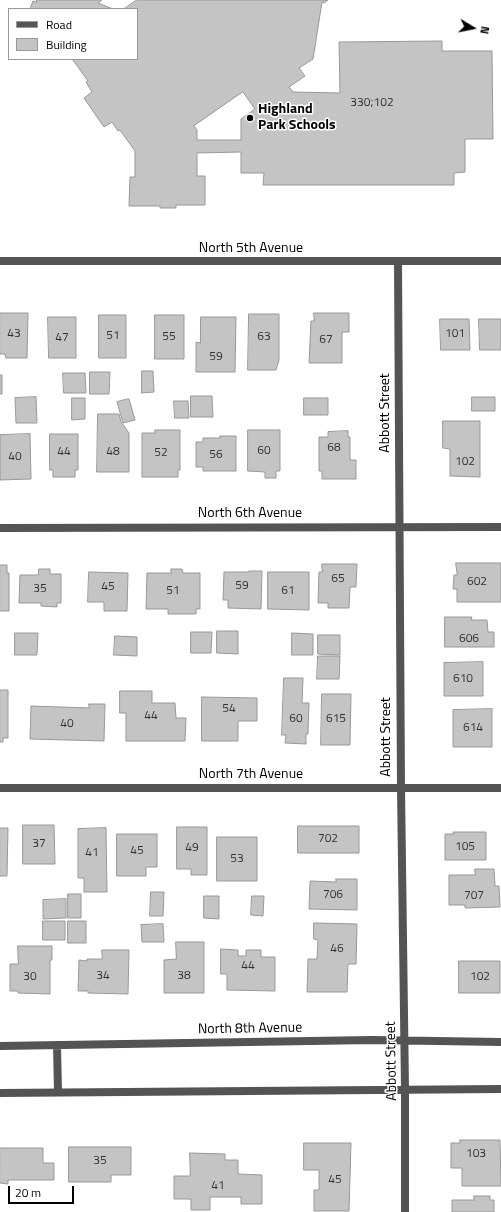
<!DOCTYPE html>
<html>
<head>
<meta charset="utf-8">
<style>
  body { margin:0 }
  #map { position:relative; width:501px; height:1212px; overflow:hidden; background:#fff; font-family:"Titillium Web",sans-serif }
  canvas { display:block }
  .legend { position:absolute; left:8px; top:8px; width:130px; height:52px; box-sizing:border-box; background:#fff; border:1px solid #999; margin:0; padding:5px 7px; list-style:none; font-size:12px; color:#000 }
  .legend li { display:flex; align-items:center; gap:8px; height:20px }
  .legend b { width:20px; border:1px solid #999 }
  .north { position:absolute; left:453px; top:8px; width:40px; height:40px; -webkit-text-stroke:3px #fff; paint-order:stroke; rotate:100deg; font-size:11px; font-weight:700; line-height:16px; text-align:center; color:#000 }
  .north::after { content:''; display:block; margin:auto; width:14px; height:18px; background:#000; clip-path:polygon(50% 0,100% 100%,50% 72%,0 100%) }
  .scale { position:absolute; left:8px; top:1186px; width:66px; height:18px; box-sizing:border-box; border:2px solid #000; border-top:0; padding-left:5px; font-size:12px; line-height:14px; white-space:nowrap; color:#000; -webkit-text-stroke:3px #fff; paint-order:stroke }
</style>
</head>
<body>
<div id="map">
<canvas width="501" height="1212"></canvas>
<ul class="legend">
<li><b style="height:5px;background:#545454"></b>Road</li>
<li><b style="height:11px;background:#c4c4c4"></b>Building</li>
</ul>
<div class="north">N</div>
<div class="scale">20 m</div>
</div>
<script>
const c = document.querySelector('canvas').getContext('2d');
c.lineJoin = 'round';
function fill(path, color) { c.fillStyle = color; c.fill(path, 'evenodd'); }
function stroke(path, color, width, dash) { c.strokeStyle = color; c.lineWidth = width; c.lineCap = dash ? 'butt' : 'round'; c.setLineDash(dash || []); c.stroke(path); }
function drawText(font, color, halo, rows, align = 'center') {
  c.font = font + ' "Titillium Web",sans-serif'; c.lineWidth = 3; c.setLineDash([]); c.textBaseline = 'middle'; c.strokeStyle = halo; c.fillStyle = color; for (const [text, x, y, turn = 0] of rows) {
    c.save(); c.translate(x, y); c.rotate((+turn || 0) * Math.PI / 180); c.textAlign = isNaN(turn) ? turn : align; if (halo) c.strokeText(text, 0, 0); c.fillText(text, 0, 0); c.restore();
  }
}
const building = new Path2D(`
  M 37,0 L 102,0 L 98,3 L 113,9 L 30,9 L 33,1 L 36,2 Z
  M 137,0 L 328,0 L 324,3 L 322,2 L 313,59 L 299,68 L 305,76 L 289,87 L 293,92 L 340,93 L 339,42 L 442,41 L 442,51 L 492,51 L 493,139 L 465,139 L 465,172 L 454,173 L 454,185 L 263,185 L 264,173 L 241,173 L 241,152 L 197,153 L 197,176 L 205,176 L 205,205 L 176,205 L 176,208 L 160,208 L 160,206 L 129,206 L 130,177 L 135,177 L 135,151 L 120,130 L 118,131 L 112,122 L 104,127 L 84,98 L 92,92 L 86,82 L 88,81 L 73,60 L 71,59 L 137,59 L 137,9 L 124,9 ZM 243,92 L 255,109 L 241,119 L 241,140 L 197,140 L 197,130 L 194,126 Z
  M 0,313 L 28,313 L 27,358 L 6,358 L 5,354 L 0,354 Z
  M 314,313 L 349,313 L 349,332 L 342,332 L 342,363 L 309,363 L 311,321 L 314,321 Z
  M 249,314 L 279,314 L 279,360 L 276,370 L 248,370 Z
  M 99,315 L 126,315 L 126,358 L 99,358 Z
  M 155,315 L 184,315 L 184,359 L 155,359 Z
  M 48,317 L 76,317 L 76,358 L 49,358 Z
  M 201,317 L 236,317 L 235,372 L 196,372 L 196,342 L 200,343 Z
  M 440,319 L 469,319 L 470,350 L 441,350 Z
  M 479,319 L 501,319 L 501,350 L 480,350 Z
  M 142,371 L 153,371 L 154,392 L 142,393 Z
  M 90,372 L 110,372 L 109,394 L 90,394 Z
  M 63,373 L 85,373 L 86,393 L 64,393 Z
  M 0,375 L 2,375 L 2,394 L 0,394 Z
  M 191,396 L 212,396 L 213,417 L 191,417 Z
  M 36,397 L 37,423 L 16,423 L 15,398 Z
  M 472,397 L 495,397 L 495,411 L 472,411 Z
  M 72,398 L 85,398 L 85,419 L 72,420 Z
  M 304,398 L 328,398 L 328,415 L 304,415 Z
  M 129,399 L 135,420 L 123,423 L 117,402 Z
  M 174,401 L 188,401 L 189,418 L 175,418 Z
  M 98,414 L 119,414 L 121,422 L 129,433 L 129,472 L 97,472 Z
  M 443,421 L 480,421 L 480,477 L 450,476 L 450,449 L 443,448 Z
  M 155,430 L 180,430 L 180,470 L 178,470 L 178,477 L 142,477 L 142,433 L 155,433 Z
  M 248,430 L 280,430 L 280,471 L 276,471 L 276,478 L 265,478 L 265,472 L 248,471 Z
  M 348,431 L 348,437 L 350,437 L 350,460 L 356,460 L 356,479 L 322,479 L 322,471 L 319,471 L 319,437 L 328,437 L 328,432 Z
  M 30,434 L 31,479 L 0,480 L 0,435 Z
  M 50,434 L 78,434 L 78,470 L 75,470 L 75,477 L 53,477 L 53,470 L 50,470 Z
  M 220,436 L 236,436 L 236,471 L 203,471 L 203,467 L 196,467 L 196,442 L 203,442 L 203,438 L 220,438 Z
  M 456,563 L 501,563 L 501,602 L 457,602 L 457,589 L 453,589 L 454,575 L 457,575 Z
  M 322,564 L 357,564 L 356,587 L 350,587 L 349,608 L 328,608 L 328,603 L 318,603 L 319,572 L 322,572 Z
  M 0,565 L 7,565 L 7,573 L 9,573 L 9,611 L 0,611 Z
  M 39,569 L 50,569 L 50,574 L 61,574 L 61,603 L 57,603 L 57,607 L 41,606 L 41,603 L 19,603 L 20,575 L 38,575 Z
  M 171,569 L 182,569 L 183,573 L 200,573 L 200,609 L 196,609 L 196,614 L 168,614 L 168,609 L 146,609 L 147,573 L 171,573 Z
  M 249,571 L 262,571 L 261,609 L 228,608 L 228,600 L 223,600 L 224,572 L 249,572 Z
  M 89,572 L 128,573 L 127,611 L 104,611 L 104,602 L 88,602 Z
  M 268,572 L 309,572 L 309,610 L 268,609 Z
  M 445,617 L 472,617 L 471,620 L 487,620 L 488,632 L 494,632 L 494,647 L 445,647 Z
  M 217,631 L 238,631 L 238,654 L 217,653 Z
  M 191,632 L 212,632 L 211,653 L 191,653 Z
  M 15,633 L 38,633 L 37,655 L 15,655 Z
  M 292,633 L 313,634 L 313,655 L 292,655 Z
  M 318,635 L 340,635 L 340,655 L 318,654 Z
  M 115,636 L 137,637 L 137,656 L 114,655 Z
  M 318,656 L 340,656 L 339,679 L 317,679 Z
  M 483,662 L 483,696 L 444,696 L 444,663 Z
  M 284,678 L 303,678 L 302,703 L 309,703 L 308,734 L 306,734 L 306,744 L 285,743 L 286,735 L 282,735 Z
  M 0,690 L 8,690 L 8,738 L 3,738 L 3,742 L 0,742 Z
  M 120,691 L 152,691 L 152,703 L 175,703 L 176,718 L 186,718 L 185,741 L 126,741 L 126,713 L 120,713 Z
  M 322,694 L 351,694 L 350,745 L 321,745 Z
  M 202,697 L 257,698 L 257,721 L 238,721 L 238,741 L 202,741 Z
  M 89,704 L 105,704 L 104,741 L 30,739 L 31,706 L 89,708 Z
  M 492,709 L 492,747 L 453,747 L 453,710 Z
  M 23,825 L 54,825 L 55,864 L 23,864 Z
  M 298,826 L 359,826 L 359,853 L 298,853 Z
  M 177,827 L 207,827 L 207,875 L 191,875 L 191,869 L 177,869 Z
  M 0,828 L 8,828 L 7,876 L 0,876 Z
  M 106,828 L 107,892 L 84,892 L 84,878 L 78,878 L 78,829 Z
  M 453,832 L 486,832 L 486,860 L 445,860 L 445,834 L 454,834 Z
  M 117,834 L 157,834 L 157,867 L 146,867 L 146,876 L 117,876 Z
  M 217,837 L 257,837 L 257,881 L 217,881 Z
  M 475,869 L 494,869 L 495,886 L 499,886 L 500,907 L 465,908 L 465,905 L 449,905 L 449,875 L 475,875 Z
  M 336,879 L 357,879 L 357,910 L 309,909 L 310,881 L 336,882 Z
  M 151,892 L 164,892 L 163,916 L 150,916 Z
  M 68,894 L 81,894 L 81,918 L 68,918 Z
  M 204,896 L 219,896 L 219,919 L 204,918 Z
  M 252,896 L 264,896 L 263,916 L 251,915 Z
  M 66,899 L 66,918 L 43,919 L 43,900 Z
  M 43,921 L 65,921 L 65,940 L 43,940 Z
  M 68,921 L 86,921 L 86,943 L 68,943 Z
  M 314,923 L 357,924 L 356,964 L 348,964 L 347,992 L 307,992 L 308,959 L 317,959 L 318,940 L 314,939 Z
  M 163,924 L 164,942 L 142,942 L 141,925 Z
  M 176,942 L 204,942 L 204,993 L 164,993 L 164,960 L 176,959 Z
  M 18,946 L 52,946 L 52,960 L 50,960 L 50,994 L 18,993 L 18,991 L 10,991 L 10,964 L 18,964 Z
  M 221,949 L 238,950 L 238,956 L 246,956 L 246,950 L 261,950 L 261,957 L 275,957 L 275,991 L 227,990 L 227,974 L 221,974 Z
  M 102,950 L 129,950 L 128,994 L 88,993 L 88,991 L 78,991 L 79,960 L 87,961 L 87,959 L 102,959 Z
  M 459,961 L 500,961 L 500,993 L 459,993 Z
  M 460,1140 L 500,1140 L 501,1186 L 462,1186 L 462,1168 L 451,1168 L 451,1143 L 460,1143 Z
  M 304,1143 L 351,1143 L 349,1211 L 314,1211 L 314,1190 L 319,1190 L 319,1170 L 304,1170 Z
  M 69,1147 L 131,1147 L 131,1175 L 111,1175 L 111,1182 L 69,1182 Z
  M 0,1148 L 43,1148 L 43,1163 L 54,1163 L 54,1180 L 8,1180 L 8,1184 L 0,1183 Z
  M 190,1153 L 225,1154 L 225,1160 L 238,1160 L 238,1174 L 262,1175 L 262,1204 L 241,1204 L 241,1197 L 210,1197 L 210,1210 L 191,1210 L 191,1199 L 174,1199 L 174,1176 L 190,1176 Z
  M 474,1196 L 490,1196 L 490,1200 L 494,1200 L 494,1212 L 452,1212 L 452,1200 L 474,1200 Z`);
fill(building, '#c4c4c4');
stroke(building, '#989898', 1);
stroke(new Path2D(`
  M 0,261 L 501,261
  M 398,262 L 401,788 L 405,1089 L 405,1212
  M 0,528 L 501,527
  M 0,788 L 501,788
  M 57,1045 L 58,1092
  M 0,1046 L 372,1040 L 501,1042
  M 0,1093 L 501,1089`), '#545454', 8);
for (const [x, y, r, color] of [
  [250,118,4,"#000"]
]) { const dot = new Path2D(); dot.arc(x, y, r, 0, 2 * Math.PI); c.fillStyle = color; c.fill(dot); stroke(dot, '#fff', 1.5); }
drawText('12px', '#313131', null, [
  ["330;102",372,103],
  ["43",14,334],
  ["101",455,334],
  ["51",113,336],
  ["55",169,337],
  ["63",264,337],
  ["47",62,338],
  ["67",326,340],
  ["59",216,357],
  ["68",334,448],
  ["60",264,451],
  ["44",64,452],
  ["48",113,452],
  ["52",161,453],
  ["56",216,455],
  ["40",15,457],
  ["102",465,462],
  ["65",338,579],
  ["602",477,582],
  ["59",242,586],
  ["45",108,587],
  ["35",40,589],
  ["51",173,591],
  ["61",288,591],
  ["606",469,639],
  ["610",463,679],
  ["54",229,709],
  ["44",151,716],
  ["60",296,719],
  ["615",336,719],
  ["40",67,724],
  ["614",473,728],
  ["702",328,839],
  ["37",39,844],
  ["105",465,847],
  ["49",192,848],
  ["45",137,851],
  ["41",92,853],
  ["53",237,859],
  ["706",333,895],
  ["707",474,896],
  ["46",337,949],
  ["44",248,966],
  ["34",103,976],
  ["38",184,976],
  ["30",30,977],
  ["102",480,977],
  ["103",476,1154],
  ["35",100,1161],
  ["45",335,1180],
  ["41",218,1186]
]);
drawText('bold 14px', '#000', '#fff', [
  ["Highland",258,110],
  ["Park Schools",258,126]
], 'left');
drawText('14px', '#000', '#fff', [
  ["North 5th Avenue",251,249],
  ["Abbott Street",386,413,-90],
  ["North 6th Avenue",250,514],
  ["Abbott Street",387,737,-90],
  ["North 7th Avenue",251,775],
  ["North 8th Avenue",250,1029,-1],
  ["Abbott Street",392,1061,-91]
]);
</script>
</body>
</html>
